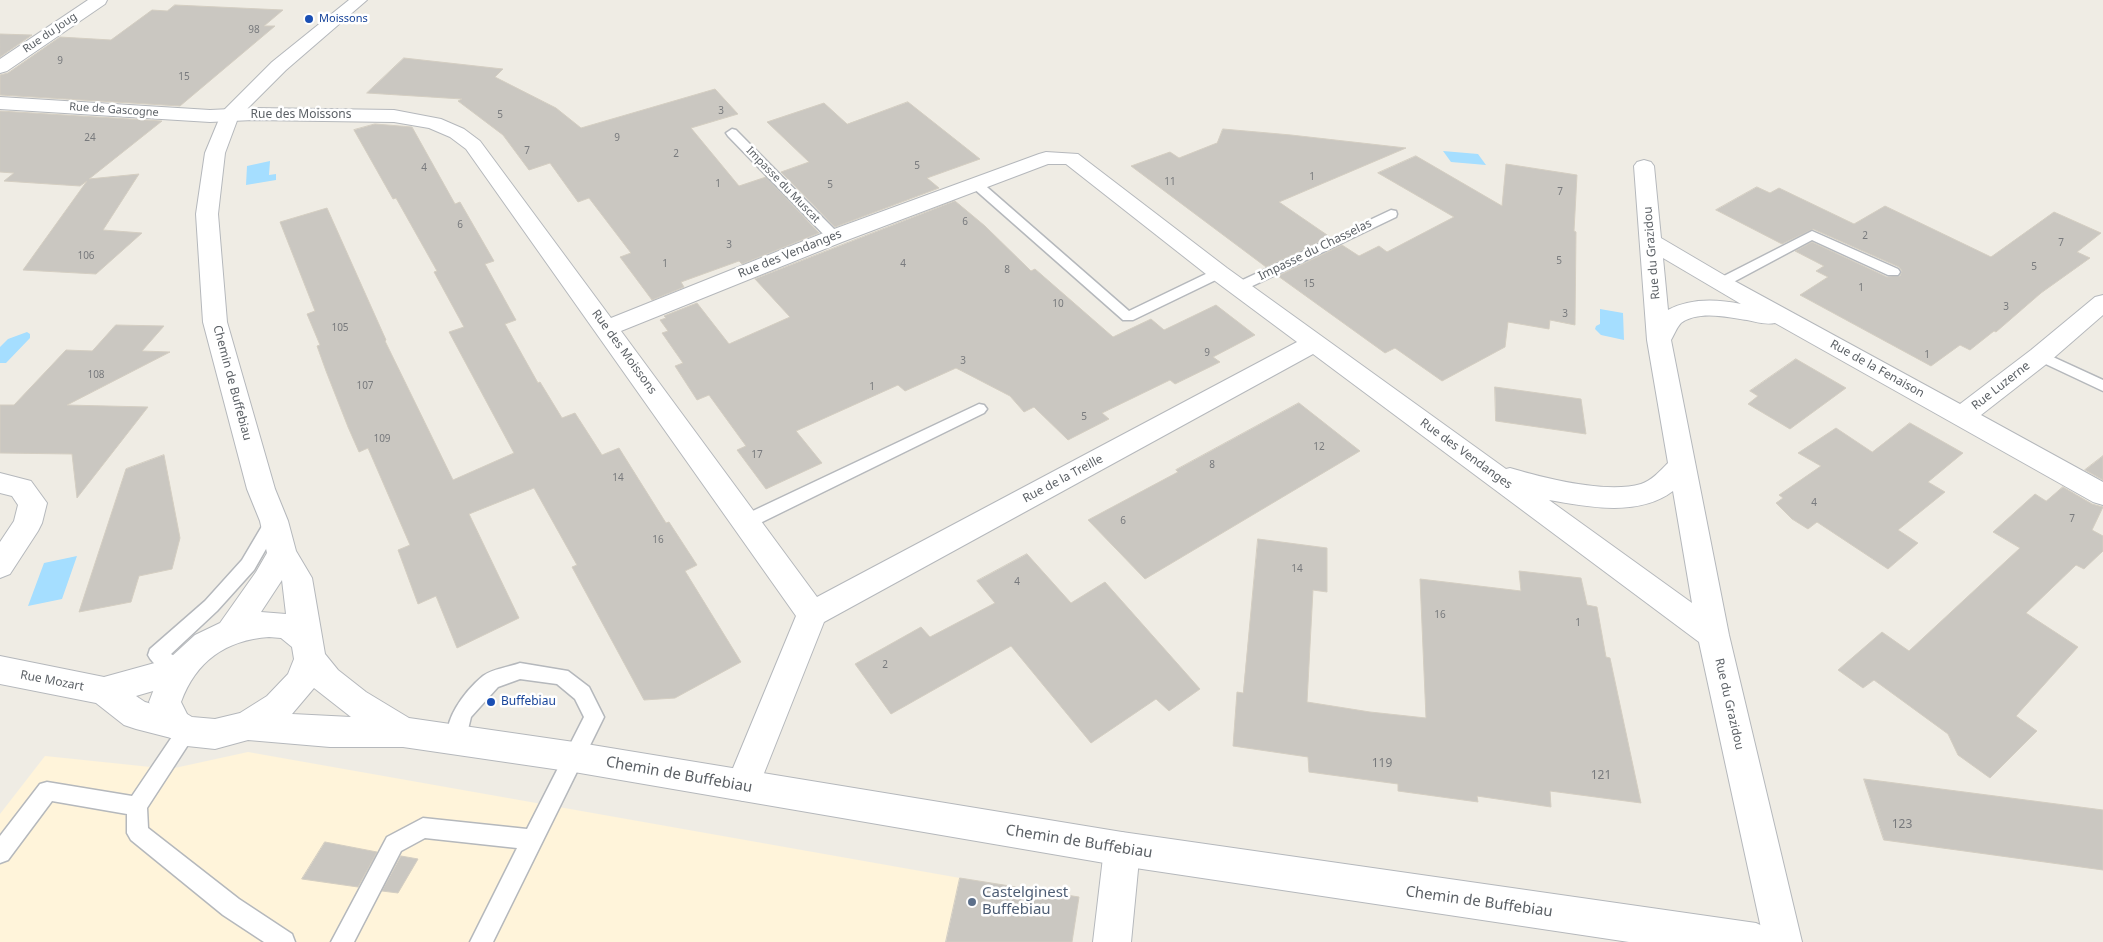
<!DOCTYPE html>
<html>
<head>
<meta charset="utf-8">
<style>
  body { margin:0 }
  canvas { display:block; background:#efece4 }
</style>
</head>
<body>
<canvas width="2103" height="942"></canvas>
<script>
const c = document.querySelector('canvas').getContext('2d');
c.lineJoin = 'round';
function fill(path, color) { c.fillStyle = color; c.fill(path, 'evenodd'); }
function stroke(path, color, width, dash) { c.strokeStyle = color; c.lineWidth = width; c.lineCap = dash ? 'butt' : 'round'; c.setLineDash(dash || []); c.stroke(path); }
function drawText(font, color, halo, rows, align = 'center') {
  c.font = font + ' "Noto Sans",sans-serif'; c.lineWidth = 5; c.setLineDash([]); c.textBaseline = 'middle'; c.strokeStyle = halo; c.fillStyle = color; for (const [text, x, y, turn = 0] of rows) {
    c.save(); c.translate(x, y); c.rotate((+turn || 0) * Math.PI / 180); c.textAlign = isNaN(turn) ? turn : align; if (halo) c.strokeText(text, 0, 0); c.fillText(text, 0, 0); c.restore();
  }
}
fill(new Path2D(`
  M 248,752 L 960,878 L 945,942 L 0,942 L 0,814 L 45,756 L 170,769 Z`), '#fff4da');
fill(new Path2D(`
  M 1443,151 L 1478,154 L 1486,165 L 1451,162 Z
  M 270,161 L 269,175 L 276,174 L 276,180 L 246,185 L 247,166 Z
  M 1600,309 L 1623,313 L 1624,340 L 1601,335 L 1595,329 L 1596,326 L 1600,324 Z
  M 27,332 L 30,334 L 30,338 L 6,363 L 0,363 L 0,347 L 8,339 Z
  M 77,556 L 62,599 L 28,606 L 44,563 Z`), '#a5deff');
const building = new Path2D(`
  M 175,5 L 283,10 L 264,26 L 275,26 L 180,106 L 0,95 L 0,75 L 8,73 L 60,37 L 111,40 L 152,10 L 167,11 Z
  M 0,34 L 32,35 L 0,57 Z
  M 404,58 L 503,69 L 495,77 L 556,108 L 581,128 L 715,89 L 738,114 L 691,128 L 739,186 L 766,177 L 819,233 L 742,264 L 739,261 L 681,282 L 684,287 L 652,300 L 620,257 L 631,253 L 589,198 L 578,202 L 550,163 L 529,170 L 503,135 L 458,101 L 462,99 L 367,93 Z
  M 908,102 L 980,159 L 927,178 L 939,188 L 835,227 L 781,172 L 809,162 L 767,122 L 824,103 L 847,124 Z
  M 0,111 L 162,121 L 89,179 L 139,174 L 103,230 L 142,233 L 96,274 L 23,270 L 87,181 L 80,186 L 4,181 L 14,173 L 0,172 Z
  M 375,124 L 412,127 L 455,204 L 460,202 L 494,261 L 485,264 L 516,320 L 505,324 L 538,383 L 540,382 L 562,418 L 575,413 L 602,455 L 619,448 L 666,523 L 669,522 L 697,565 L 685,571 L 741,662 L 675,698 L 644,700 L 572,567 L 577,565 L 534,488 L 469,514 L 519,618 L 457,648 L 436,596 L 418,604 L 398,550 L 410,545 L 368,448 L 359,452 L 348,427 L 326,371 L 317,346 L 320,345 L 307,314 L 315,311 L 280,222 L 327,208 L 386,340 L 385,341 L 453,480 L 514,453 L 449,332 L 464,327 L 434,272 L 437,271 L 396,198 L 393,199 L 354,130 Z
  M 1223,129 L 1291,135 L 1406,148 L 1279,202 L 1330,237 L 1266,267 L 1131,166 L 1170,152 L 1179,158 L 1217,143 Z
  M 1416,156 L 1502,206 L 1506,164 L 1577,175 L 1574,231 L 1576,232 L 1575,325 L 1550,320 L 1549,329 L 1508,322 L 1505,347 L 1442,381 L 1395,348 L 1385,353 L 1278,276 L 1342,245 L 1359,256 L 1379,246 L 1387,252 L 1454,217 L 1378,173 Z
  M 1757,187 L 1770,193 L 1779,188 L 1854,224 L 1885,206 L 1991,257 L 2054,212 L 2101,233 L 2077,252 L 2090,258 L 2041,293 L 1996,332 L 1994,331 L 1970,350 L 1960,345 L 1931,366 L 1800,295 L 1828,277 L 1816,271 L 1824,266 L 1795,251 L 1812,242 L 1887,277 L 1900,276 L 1902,271 L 1899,267 L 1813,229 L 1782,244 L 1716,210 Z
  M 955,201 L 985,226 L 1031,271 L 1035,269 L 1113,337 L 1151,319 L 1164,330 L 1216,305 L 1255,335 L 1213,357 L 1220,362 L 1175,384 L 1170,380 L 1102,413 L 1109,419 L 1068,440 L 1034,407 L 1024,412 L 1010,396 L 956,368 L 905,391 L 898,385 L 796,431 L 822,463 L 766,489 L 737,450 L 746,446 L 709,395 L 697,400 L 675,366 L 683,363 L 662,333 L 668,331 L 660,320 L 666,318 L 664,316 L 697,303 L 729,344 L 790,317 L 755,279 Z
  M 116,325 L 164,326 L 142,351 L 170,352 L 67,405 L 148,407 L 77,498 L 72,454 L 0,453 L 0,405 L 14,405 L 66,350 L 92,351 Z
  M 1796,359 L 1846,388 L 1790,429 L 1748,404 L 1758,396 L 1750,391 Z
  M 1495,387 L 1581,399 L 1586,434 L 1496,421 Z
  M 1299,403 L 1360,451 L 1145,579 L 1088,520 L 1178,472 L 1176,470 Z
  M 1910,423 L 1963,453 L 1928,482 L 1945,492 L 1898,530 L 1918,543 L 1888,569 L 1817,522 L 1808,529 L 1792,519 L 1776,503 L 1783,498 L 1779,495 L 1821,466 L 1798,453 L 1836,428 L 1872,452 Z
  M 164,455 L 180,538 L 172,569 L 139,576 L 131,602 L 79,612 L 126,469 Z
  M 2103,456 L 2103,480 L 2085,470 Z
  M 2063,487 L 2092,504 L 2103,507 L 2092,530 L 2103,536 L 2103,551 L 2084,569 L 2076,565 L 2026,613 L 2078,647 L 2016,716 L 2037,731 L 1990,778 L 1958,755 L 1948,734 L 1874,680 L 1863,688 L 1838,670 L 1882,632 L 1909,651 L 2020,548 L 1993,532 L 2035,494 L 2046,501 Z
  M 1258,539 L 1327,548 L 1327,592 L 1313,590 L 1307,702 L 1370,712 L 1426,718 L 1420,579 L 1521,591 L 1519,571 L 1581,578 L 1587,605 L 1597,607 L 1606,657 L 1610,658 L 1641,803 L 1550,791 L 1551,807 L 1477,796 L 1478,802 L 1398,791 L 1398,784 L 1309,772 L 1308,757 L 1233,746 L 1237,692 L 1243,693 Z
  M 1027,554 L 1071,603 L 1105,582 L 1200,689 L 1169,711 L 1156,699 L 1091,743 L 1011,646 L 891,714 L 855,664 L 921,627 L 930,637 L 995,603 L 977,581 Z
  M 1864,779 L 2103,810 L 2103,870 L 1884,840 Z
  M 325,842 L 377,852 L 358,887 L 302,879 Z
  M 401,856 L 418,859 L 398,893 L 382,891 Z
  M 960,878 L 1079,897 L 1072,942 L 946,942 Z`);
fill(building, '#cac7c1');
stroke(building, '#d4cec2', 1);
const service = new Path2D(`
  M 732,129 L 736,130 L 839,234 L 841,237 L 839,240 L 829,240 L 728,136 L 726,133 Z
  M 976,180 L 980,181 L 1129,311 L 1214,270 L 1224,270 L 1226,273 L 1224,276 L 1133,320 L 1123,320 L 972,187 L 970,184 Z
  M 1391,210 L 1396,211 L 1397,214 L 1396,217 L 1244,290 L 1234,290 L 1232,287 L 1234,284 Z
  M 1812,231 L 1898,269 L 1900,272 L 1898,275 L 1888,275 L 1812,240 L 1726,286 L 1716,286 L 1714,283 L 1716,280 Z
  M 2040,351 L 2103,380 L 2103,391 L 2035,359 L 2033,356 L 2035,353 Z
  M 979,404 L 984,405 L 987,409 L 984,413 L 752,527 L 746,528 L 740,527 L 738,522 L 740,517 Z
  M 274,515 L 280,516 L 282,521 L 254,570 L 217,611 L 171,654 L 187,664 L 189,670 L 187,676 C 174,680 153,666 148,655 L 150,649 L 205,601 L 242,560 L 268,516 Z
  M 520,663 L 568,671 L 589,687 L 604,717 L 493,942 L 470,942 L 517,848 L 425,838 L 401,851 L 354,942 L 331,942 L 387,837 L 423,818 L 527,829 L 584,717 L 575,699 L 557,684 L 520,679 L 498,687 L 471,717 L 464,746 L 457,749 L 450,746 C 439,723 466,690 483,676 C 492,669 509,667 520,663 Z
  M 187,722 L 194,725 L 197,731 L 147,808 L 148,828 L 239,899 L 292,934 L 295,942 L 264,942 L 223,915 L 131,840 L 127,833 L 127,814 L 52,801 L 8,860 L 0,863 L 0,836 L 40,784 L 47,782 L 132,796 L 180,725 Z`);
const minor = new Path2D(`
  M 88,0 L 107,0 L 105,4 L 7,71 L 0,73 L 0,59 Z
  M 0,97 L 210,110 L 253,108 L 394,110 L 441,119 L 464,129 L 480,141 L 611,318 L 826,232 L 1039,154 L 1046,152 L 1078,154 L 1227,268 L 1506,469 L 1510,468 C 1544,478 1606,494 1641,484 C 1651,481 1660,471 1668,463 L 1647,340 L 1634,166 L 1637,162 L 1644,160 L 1651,162 L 1654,166 L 1661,238 L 1729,278 L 1960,404 L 2031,350 L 2095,297 L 2103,295 L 2103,315 L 2049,362 L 1981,415 L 2103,482 L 2103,505 L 2093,502 L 1775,323 C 1765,325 1757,322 1747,320 C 1728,317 1698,310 1681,323 C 1677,327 1674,335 1671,340 L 1729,635 L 1802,942 L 1764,942 L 1699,642 L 1313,354 L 824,622 L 755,796 L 743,801 L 731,796 L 726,785 L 796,616 L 466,149 L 450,137 L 429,128 L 394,122 L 253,120 L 210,122 L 0,109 ZM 1048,164 L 1066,164 L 1211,278 L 1297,342 L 817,597 L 621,331 L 842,242 ZM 1663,258 L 1741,304 C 1717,299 1690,298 1668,310 ZM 1673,491 L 1692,603 L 1549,500 C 1588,507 1639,517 1673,491 Z
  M 0,473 L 31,481 L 47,503 L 42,523 L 38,531 L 10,574 L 0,578 L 0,542 L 14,521 L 18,505 L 12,496 L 0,493 Z
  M 0,656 L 104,677 L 180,656 L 191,660 L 196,670 L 191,680 L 136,696 L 145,702 L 187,714 L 192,724 L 187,734 L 175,739 L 136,729 L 124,725 L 96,703 L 0,684 Z
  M 1122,832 L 1135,837 L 1140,849 L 1131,942 L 1093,942 L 1104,849 L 1109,837 Z`);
const tertiary = new Path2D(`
  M 349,0 L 367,0 L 286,70 L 238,118 L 225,153 L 218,214 L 227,322 L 275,489 L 288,521 L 296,551 L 312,578 L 325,654 L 338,670 L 366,692 L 409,718 L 574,742 L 1122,832 L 1756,923 L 1769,929 L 1775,942 L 1629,942 L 1122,866 L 574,772 L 403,747 L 330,747 L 248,740 L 215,749 L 187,746 L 163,734 L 149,702 L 160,673 L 171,657 L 195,635 L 220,623 L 256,572 L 267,553 L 260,521 L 247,489 L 203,322 L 196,214 L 205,153 L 222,112 L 272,62 ZM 282,580 L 286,614 L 261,612 ZM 269,637 L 281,638 L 292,647 L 294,659 L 288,674 L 267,696 L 240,713 L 215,719 L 192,717 L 187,714 L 181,702 C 196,661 226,640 269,637 ZM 314,688 L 351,717 L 292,714 Z`);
stroke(service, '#b5b8bc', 3);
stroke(minor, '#b5b8bc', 2);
stroke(tertiary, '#b5b8bc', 2);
fill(service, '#fff');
fill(minor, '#fff');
fill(tertiary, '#fff');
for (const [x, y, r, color] of [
  [309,19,5,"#1a4fb4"],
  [491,702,5,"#1a4fb4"],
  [972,902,5,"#5c6f8a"]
]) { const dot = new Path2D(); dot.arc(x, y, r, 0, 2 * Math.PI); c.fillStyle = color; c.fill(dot); stroke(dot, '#fff', 2); }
drawText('10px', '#787a7d', null, [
  ["98",254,30],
  ["9",60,61],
  ["15",184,77],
  ["3",721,111],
  ["5",500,115],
  ["24",90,138],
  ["9",617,138],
  ["7",527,151],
  ["2",676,154],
  ["5",917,166],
  ["4",424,168],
  ["1",1312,177],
  ["11",1170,182],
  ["1",718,184],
  ["5",830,185],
  ["7",1560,192],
  ["6",965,222],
  ["6",460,225],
  ["2",1865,236],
  ["7",2061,243],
  ["3",729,245],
  ["106",86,256],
  ["5",1559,261],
  ["1",665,264],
  ["4",903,264],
  ["5",2034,267],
  ["8",1007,270],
  ["15",1309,284],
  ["1",1861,288],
  ["10",1058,304],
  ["3",2006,307],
  ["3",1565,314],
  ["105",340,328],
  ["9",1207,353],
  ["1",1927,355],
  ["3",963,361],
  ["108",96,375],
  ["107",365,386],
  ["1",872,387],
  ["5",1084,417],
  ["109",382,439],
  ["12",1319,447],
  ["17",757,455],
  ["8",1212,465],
  ["14",618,478],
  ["4",1814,503],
  ["7",2072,519],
  ["6",1123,521],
  ["16",658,540],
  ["14",1297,569],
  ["4",1017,582],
  ["16",1440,615],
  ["1",1578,623],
  ["2",885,665]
]);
drawText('11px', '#164399', '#fff', [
  ["Moissons",319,19]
], 'left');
drawText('11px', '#5c6166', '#fff', [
  ["Rue du Joug",50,33,-34],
  ["Rue de Gascogne",114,110,4],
  ["Impasse du Muscat",783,185,46]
]);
drawText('12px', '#5c6166', '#fff', [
  ["Rue des Moissons",301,115],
  ["Impasse du Chasselas",1315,250,-26],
  ["Rue du Grazidou",1652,253,-95],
  ["Rue des Vendanges",790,254,-22],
  ["Rue des Moissons",624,352,54],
  ["Rue de la Fenaison",1877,369,29],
  ["Chemin de Buffebiau",232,383,75],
  ["Rue Luzerne",2001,386,-38],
  ["Rue des Vendanges",1466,454,36],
  ["Rue de la Treille",1063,479,-28],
  ["Rue Mozart",52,681,11],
  ["Rue du Grazidou",1729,704,77]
]);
drawText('12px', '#164399', '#fff', [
  ["Buffebiau",501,702]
], 'left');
drawText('12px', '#787a7d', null, [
  ["119",1382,764],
  ["121",1601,776],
  ["123",1902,825]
]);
drawText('15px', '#5c6166', '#fff', [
  ["Chemin de Buffebiau",679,775,10],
  ["Chemin de Buffebiau",1079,842,9],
  ["Chemin de Buffebiau",1479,902,8]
]);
drawText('15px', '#4e5e75', '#fff', [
  ["Castelginest",982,893],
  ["Buffebiau",982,910]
], 'left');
</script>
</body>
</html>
